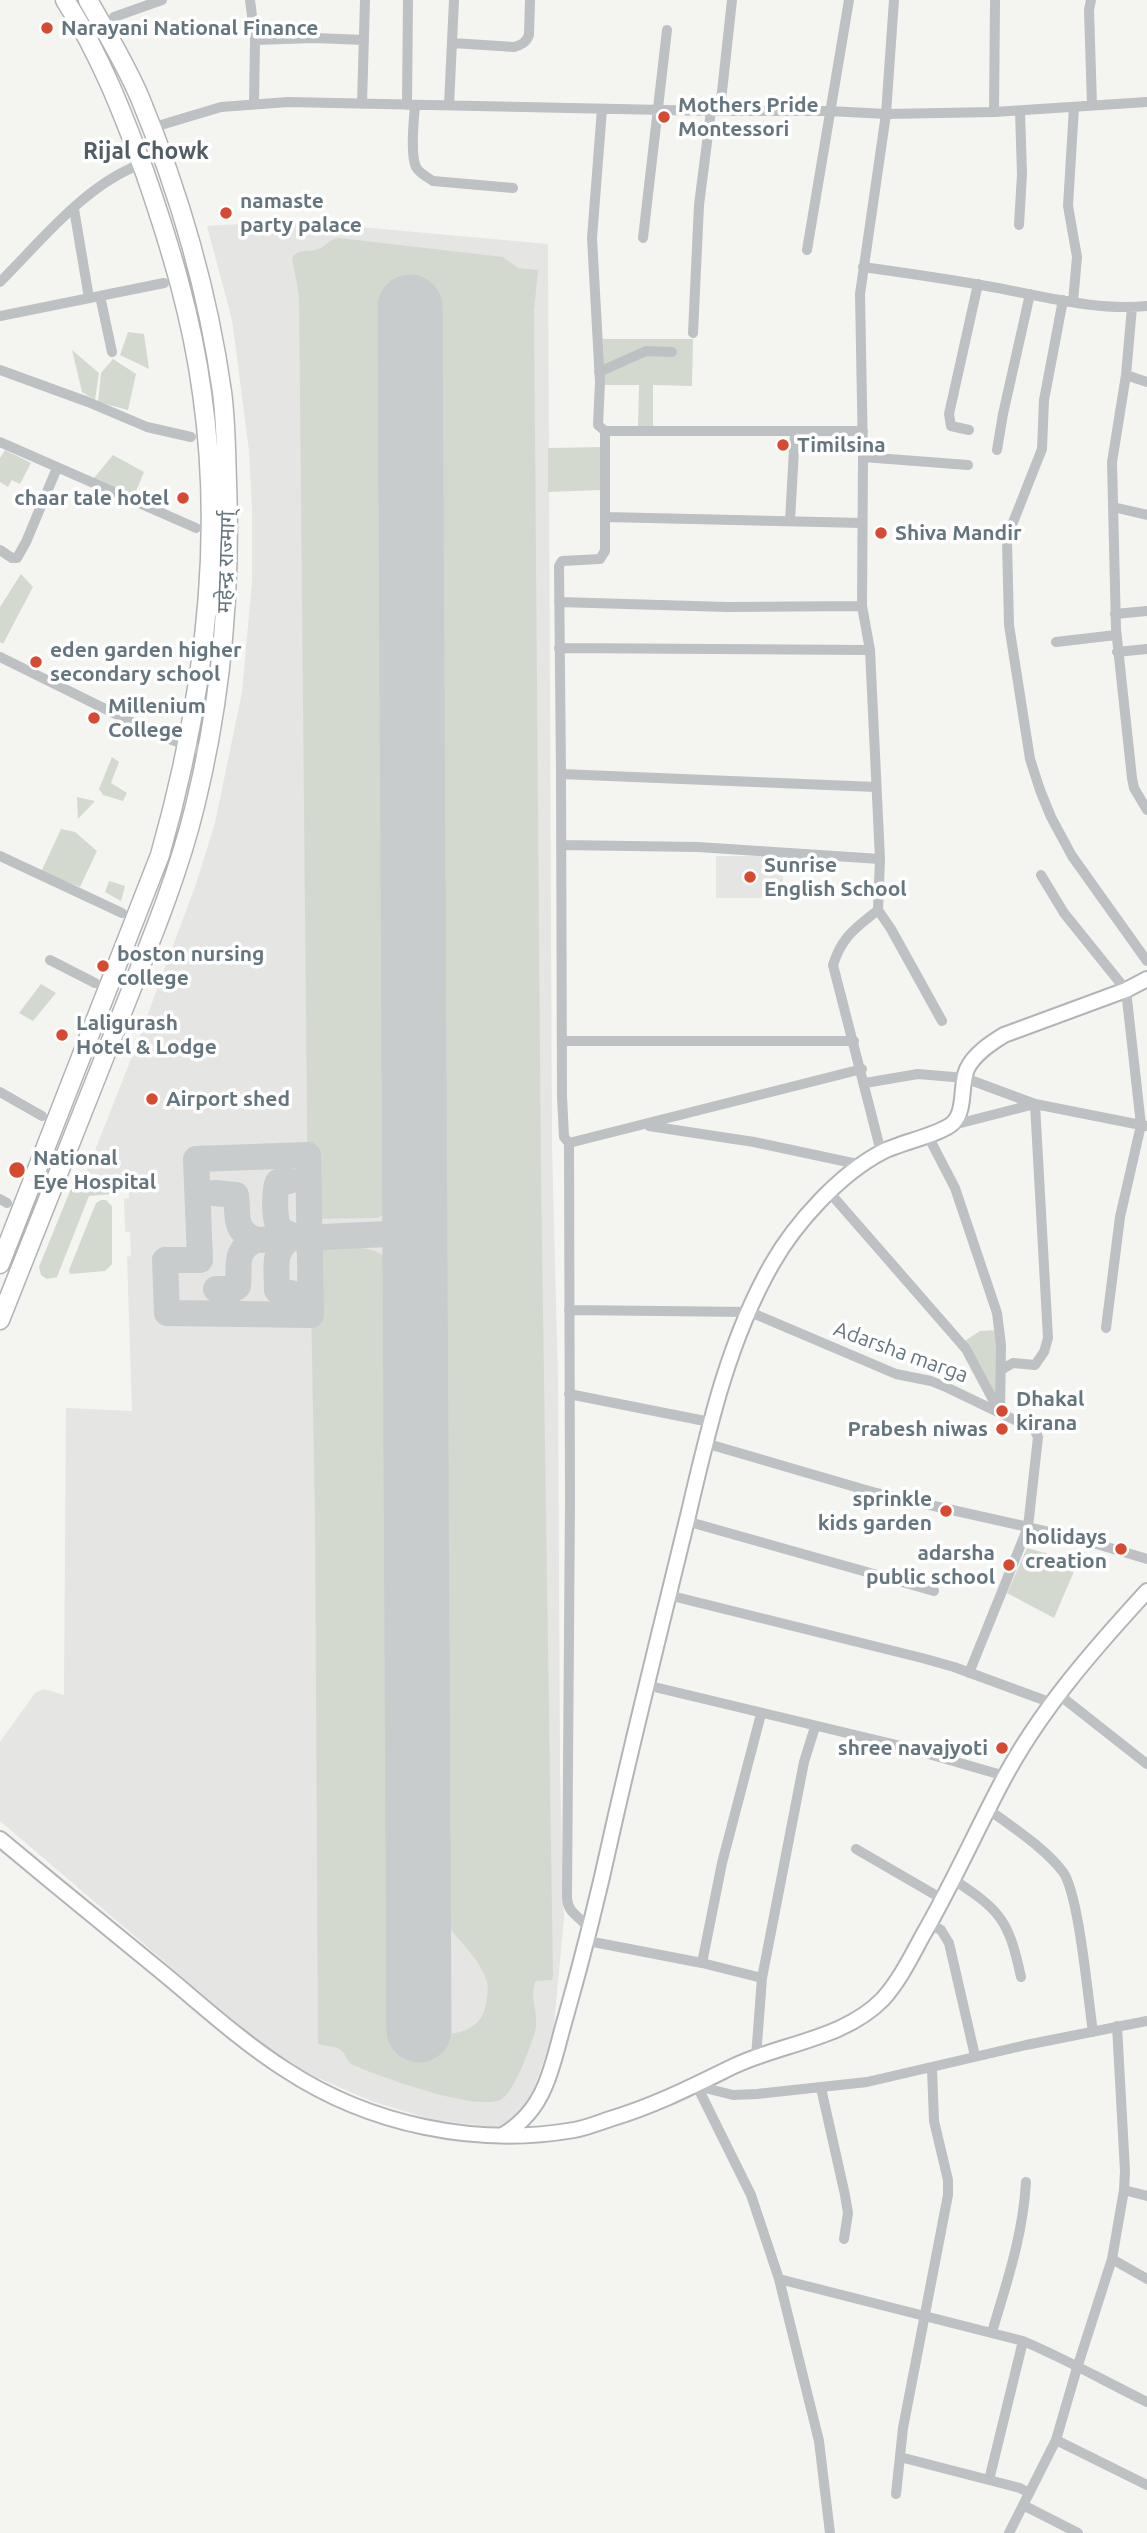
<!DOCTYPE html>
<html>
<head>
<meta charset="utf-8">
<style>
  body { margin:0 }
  canvas { display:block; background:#f4f4f0 }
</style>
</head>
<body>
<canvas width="1147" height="2533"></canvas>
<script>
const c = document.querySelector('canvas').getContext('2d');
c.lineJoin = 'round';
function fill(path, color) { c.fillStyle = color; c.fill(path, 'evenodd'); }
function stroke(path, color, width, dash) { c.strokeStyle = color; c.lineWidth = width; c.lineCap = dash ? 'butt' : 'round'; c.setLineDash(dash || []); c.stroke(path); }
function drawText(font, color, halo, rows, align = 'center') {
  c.font = font + ' Ubuntu,"Noto Sans Devanagari",sans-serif'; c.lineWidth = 7; c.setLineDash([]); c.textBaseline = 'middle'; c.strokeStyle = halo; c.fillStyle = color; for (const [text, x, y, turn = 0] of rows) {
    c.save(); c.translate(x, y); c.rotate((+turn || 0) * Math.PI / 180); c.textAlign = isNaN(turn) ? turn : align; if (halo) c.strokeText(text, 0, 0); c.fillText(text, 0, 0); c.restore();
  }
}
fill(new Path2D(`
  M 276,222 L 371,228 L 548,244 L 552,1146 L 558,1379 L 560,1770 L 564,1918 L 553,2035 L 531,2096 L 515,2120 L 504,2126 L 487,2126 L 433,2120 L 371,2101 L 307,2073 L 254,2038 L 0,1821 L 0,1742 L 35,1693 L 44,1689 L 64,1695 L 66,1408 L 132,1411 L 127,1257 L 131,1256 L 130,1232 L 125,1232 L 124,1199 L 129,1198 L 129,1180 L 86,1173 L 133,1054 L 196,884 L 215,823 L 242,692 L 252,582 L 252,508 L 249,451 L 232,320 L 207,226 Z
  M 716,856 L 783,856 L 783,898 L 716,898 Z`), '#e5e5e4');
fill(new Path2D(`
  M 339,238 L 503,257 L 518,268 L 538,270 L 534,311 L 541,1178 L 553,1977 L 552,1980 L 536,1981 C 528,1996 540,2014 535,2032 C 530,2048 515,2090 502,2099 C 477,2113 379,2076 353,2065 C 347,2061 346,2056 342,2051 C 337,2046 325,2046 318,2044 L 315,1518 L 310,1248 C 342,1249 385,1238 398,1275 L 403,2033 C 432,2035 481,2042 486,2003 C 488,1995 489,1985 485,1976 C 477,1957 459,1940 446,1924 L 434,301 L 392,303 L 397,1199 L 389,1211 L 378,1218 L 308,1219 L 299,296 L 292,258 C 299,248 308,253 318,249 C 327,246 329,239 339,238 Z
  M 128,332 L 144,334 L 149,369 L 120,355 Z
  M 603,339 L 693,339 L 692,386 L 653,385 L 653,427 L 638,427 L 639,385 L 604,385 Z
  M 72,350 L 99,373 L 95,400 L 82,392 Z
  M 113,359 L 136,374 L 128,410 L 98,402 L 101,373 Z
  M 602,447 L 602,490 L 548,492 L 548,448 Z
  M 5,450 L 31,463 L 20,484 L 12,480 L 8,487 L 0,482 L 0,458 Z
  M 113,455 L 144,472 L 134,496 L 93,479 Z
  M 21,574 L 33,587 L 3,644 L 0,642 L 0,607 Z
  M 112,757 L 119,762 L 111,783 L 127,793 L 123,801 L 103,795 L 99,789 Z
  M 77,797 L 95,801 L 78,819 Z
  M 61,829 L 75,832 L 97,851 L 80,887 L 41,872 Z
  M 109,881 L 125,886 L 121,901 L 105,892 Z
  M 41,984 L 56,993 L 33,1021 L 19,1013 Z
  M 102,1180 L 109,1184 L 112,1194 L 89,1196 L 57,1277 L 47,1279 L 41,1275 L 39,1267 L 70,1191 L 79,1181 Z
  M 101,1200 L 106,1200 L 112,1206 L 112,1264 L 105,1271 L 70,1274 L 69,1270 L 96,1203 Z
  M 166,1250 L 194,1250 L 194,1256 L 167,1257 Z
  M 997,1330 L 999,1401 L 963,1342 L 980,1331 Z
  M 1027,1548 L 1078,1562 L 1054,1618 L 1007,1593 Z`), '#d4d9d0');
stroke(new Path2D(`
  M 308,1155 L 311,1315 L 167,1313 L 165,1260 L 200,1260 L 196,1159 Z
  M 289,1181 L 278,1182 C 274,1189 274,1221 279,1227 C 282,1232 289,1234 294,1236 C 271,1250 277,1266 277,1290 L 281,1294 L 291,1293
  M 214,1193 L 236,1195 C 239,1216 232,1230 256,1240
  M 387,1234 C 406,1238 413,1249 415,1268
  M 216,1289 L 234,1289 L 238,1286 C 240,1265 233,1250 256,1240 L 387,1234 C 403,1230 411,1221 414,1204`), '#c8cccc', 26);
stroke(new Path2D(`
  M 410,307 L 419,2030`), '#c8cccc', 65);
const secondary = new Path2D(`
  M 0,1839 C 54,1884 108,1928 163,1973 C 203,2006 242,2042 286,2070 C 370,2125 476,2147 574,2130 C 586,2128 598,2123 610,2119 C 656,2105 691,2087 734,2066 C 783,2043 844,2039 883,1999 C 900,1980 911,1957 923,1935 C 952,1885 975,1833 1002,1782 C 1040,1710 1093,1650 1147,1591
  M 503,2135 C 521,2124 535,2109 544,2088 C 554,2066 559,2039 566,2016 C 583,1956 598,1897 611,1837 C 635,1730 662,1623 688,1516 C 708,1430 728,1341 772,1264 C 796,1222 840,1174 882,1152 C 899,1143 942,1134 953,1123 C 966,1110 960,1085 967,1069 C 974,1054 991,1043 1004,1035 L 1126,990 L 1147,979`);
const highway = new Path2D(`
  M 0,1264 L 160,855 C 202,707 224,546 202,393 C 192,318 170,245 145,173 C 123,114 100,54 65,0
  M 0,1320 C 39,1220 79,1122 118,1023 C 146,952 177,880 195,806 C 221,701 231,591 227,482 C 226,452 226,422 222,392 C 208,292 179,192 140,98 C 126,65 106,32 88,0`);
stroke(secondary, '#b0b5b8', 18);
stroke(highway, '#b0b4b6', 21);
stroke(new Path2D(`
  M 250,0 L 255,40 L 314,38 L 364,40
  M 995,0 L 994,112 L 1147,102
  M 1091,0 L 1089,10 L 1092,105
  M 114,17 L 162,0
  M 453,43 L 514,47 C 521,45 526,43 529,35 L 530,0
  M 254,104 L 255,40
  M 362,104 L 365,0
  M 407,105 L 408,0
  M 415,105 C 414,118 410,155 416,167 C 419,173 427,177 433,181 L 513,188
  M 449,105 L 454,0
  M 602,109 L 592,238 L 600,382 L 598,425 L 605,431 L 605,551 L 600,559 L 562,561 L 559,566 L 561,774 L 876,787
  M 720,110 L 732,0
  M 151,128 L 221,107 L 288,102 L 711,111 L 829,111 L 886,114 L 994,112
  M 74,209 L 89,298
  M 1019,225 L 1022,174 L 1020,111
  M 643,238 L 667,30
  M 807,250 L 849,0
  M 863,267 C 906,273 949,279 992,287 C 1042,296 1096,311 1147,306
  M 0,282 C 42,240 85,185 141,164
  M 100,296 L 112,352
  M 1063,300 L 1044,400 L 1042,449 L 1010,530 L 1007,541 L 1009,625 L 1030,759 L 1040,790 L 1051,817 L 1072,856 L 1147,961
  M 1073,302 L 1077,257 L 1068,206 L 1074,107
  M 1132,307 L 1126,375 L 1112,462 L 1116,629 L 1132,778 L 1134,788 L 1147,810
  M 0,316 L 164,283
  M 693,333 L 699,205 L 711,111
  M 0,370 L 88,402 L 147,427 L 191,437
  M 599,372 L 646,351 L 672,352
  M 1126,375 L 1147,382
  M 969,430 L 951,426 L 949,414 L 978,284
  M 605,431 L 863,431
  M 0,442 L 196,528
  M 997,450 L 1003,414 L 1030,294
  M 863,457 L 968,465
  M 1113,507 L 1147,515
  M 606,517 L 862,523
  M 790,521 L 795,431
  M 0,550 L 12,558 L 17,558 L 26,542 L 57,468
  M 559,602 L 727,607 L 862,606
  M 1115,614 L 1147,611
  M 1056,642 L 1116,635
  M 559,648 L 870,650
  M 1117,652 L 1147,649
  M 0,657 L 158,735 L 206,752
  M 561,774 L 562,1096 L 564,1137 L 569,1143 L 570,1501 L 567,1898 C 568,1916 584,1917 590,1932
  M 561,845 L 698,847 L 880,859
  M 0,856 L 122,913
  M 1041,875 L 1064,913 L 1126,990 L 1141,1125 L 1120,1217 L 1106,1328
  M 878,910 L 891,929 L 942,1021
  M 50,960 L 95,983
  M 562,1041 L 854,1041
  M 865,1083 L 918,1074 L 965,1078 L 1035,1104 L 1048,1338 L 1044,1352 L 1035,1365 L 1013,1363 L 1001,1370
  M 0,1092 L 42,1116
  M 649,1126 L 754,1142 L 862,1165
  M 949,1126 L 1035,1104 L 1146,1126
  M 927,1134 L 955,1188 L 997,1313 L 1001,1345 L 1000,1413 L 1034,1429 L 1038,1437 L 1028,1527 L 1080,1539 L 1147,1559
  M 569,1143 L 862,1069
  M 881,1152 L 833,965 C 842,936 856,928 878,910 L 880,859 L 870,650 L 862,606 L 863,457 L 860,294 L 886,114 L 894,0
  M 830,1193 L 966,1349 L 1000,1413
  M 0,1199 L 7,1203
  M 569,1310 L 750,1312 L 896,1374 L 931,1381 L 948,1388 L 1000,1413
  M 569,1394 L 710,1422
  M 705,1443 L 876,1493 L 1028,1527 L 969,1673
  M 686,1521 L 934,1591
  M 668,1595 L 922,1658 L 954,1667 L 1052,1703
  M 646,1685 L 901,1746 L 1005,1776
  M 1058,1694 L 1147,1764
  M 988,1809 C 1013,1828 1044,1847 1063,1872 C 1079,1894 1088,1999 1093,2032
  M 856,1849 L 944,1900
  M 954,1880 C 1002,1911 1009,1922 1021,1977
  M 930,1924 L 941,1930 L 949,1943 L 975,2056
  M 588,1941 L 702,1963 L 762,1978 L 756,2057
  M 702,1963 L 722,1863 L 761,1714
  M 762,1978 L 804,1762 L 815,1727
  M 697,2086 L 751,2195 L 779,2279 L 819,2441 L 830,2533
  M 697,2086 L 733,2095 L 757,2094 L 867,2082 L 1026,2045 L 1147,2021
  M 821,2088 L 845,2195 L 848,2213 L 844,2239
  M 1124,2190 L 1147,2196
  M 1112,2259 L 1147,2279
  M 779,2279 L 1023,2341 C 1066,2359 1106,2382 1147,2402
  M 992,2332 C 1007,2282 1023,2235 1026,2182
  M 1056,2440 L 1147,2485
  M 900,2457 L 1020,2488 L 1029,2493
  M 989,2480 L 1023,2341
  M 896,2494 L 903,2428 L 948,2195 L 948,2180 L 934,2121 L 932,2068
  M 1023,2505 L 1078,2533
  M 1009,2533 L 1056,2440 L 1077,2368 L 1112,2259 L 1124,2190 L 1125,2171 L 1117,2026`), '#bdc1c4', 10);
stroke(secondary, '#fff', 14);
stroke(highway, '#fff', 18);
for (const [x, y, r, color] of [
  [47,28,7,"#d64a2f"],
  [664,117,7,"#d64a2f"],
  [226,213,7,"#d64a2f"],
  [783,445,7,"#d64a2f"],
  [183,498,7,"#d64a2f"],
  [881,533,7,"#d64a2f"],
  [36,662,7,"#d64a2f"],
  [94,718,7,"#d64a2f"],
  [750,877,7,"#d64a2f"],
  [103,966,7,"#d64a2f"],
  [62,1035,7,"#d64a2f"],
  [152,1099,7,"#d64a2f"],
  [17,1170,9,"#d64a2f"],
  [1002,1411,7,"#d64a2f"],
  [1002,1429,7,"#d64a2f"],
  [946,1511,7,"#d64a2f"],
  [1121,1549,7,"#d64a2f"],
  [1009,1565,7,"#d64a2f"],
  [1002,1748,7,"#d64a2f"]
]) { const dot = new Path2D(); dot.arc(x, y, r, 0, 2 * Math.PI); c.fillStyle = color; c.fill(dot); stroke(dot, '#fff', 2.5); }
drawText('bold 21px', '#65767f', '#fff', [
  ["Narayani National Finance",61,28],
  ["Mothers Pride",678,105],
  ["Montessori",678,129],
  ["namaste",240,201],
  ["party palace",240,225],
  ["Timilsina",797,445],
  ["chaar tale hotel",169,498,"right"],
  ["Shiva Mandir",895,533],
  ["eden garden higher",50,650],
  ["secondary school",50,674],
  ["Millenium",108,706],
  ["College",108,730],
  ["Sunrise",764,865],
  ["English School",764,889],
  ["boston nursing",117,954],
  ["college",117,978],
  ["Laligurash",76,1023],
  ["Hotel & Lodge",76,1047],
  ["Airport shed",166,1099],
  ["National",33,1158],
  ["Eye Hospital",33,1182],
  ["Dhakal",1016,1399],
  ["kirana",1016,1423],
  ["Prabesh niwas",988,1429,"right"],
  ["sprinkle",932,1499,"right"],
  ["kids garden",932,1523,"right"],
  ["holidays",1107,1537,"right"],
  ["creation",1107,1561,"right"],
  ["adarsha",995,1553,"right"],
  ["public school",995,1577,"right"],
  ["shree navajyoti",988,1748,"right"]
], 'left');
drawText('21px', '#65767f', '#fff', [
  ["महेन्द्र राज्मार्ग्",226,562,-88],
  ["Adarsha marga",901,1352,20]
]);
drawText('bold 23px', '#525e65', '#fff', [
  ["Rijal Chowk",146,151]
]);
</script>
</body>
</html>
